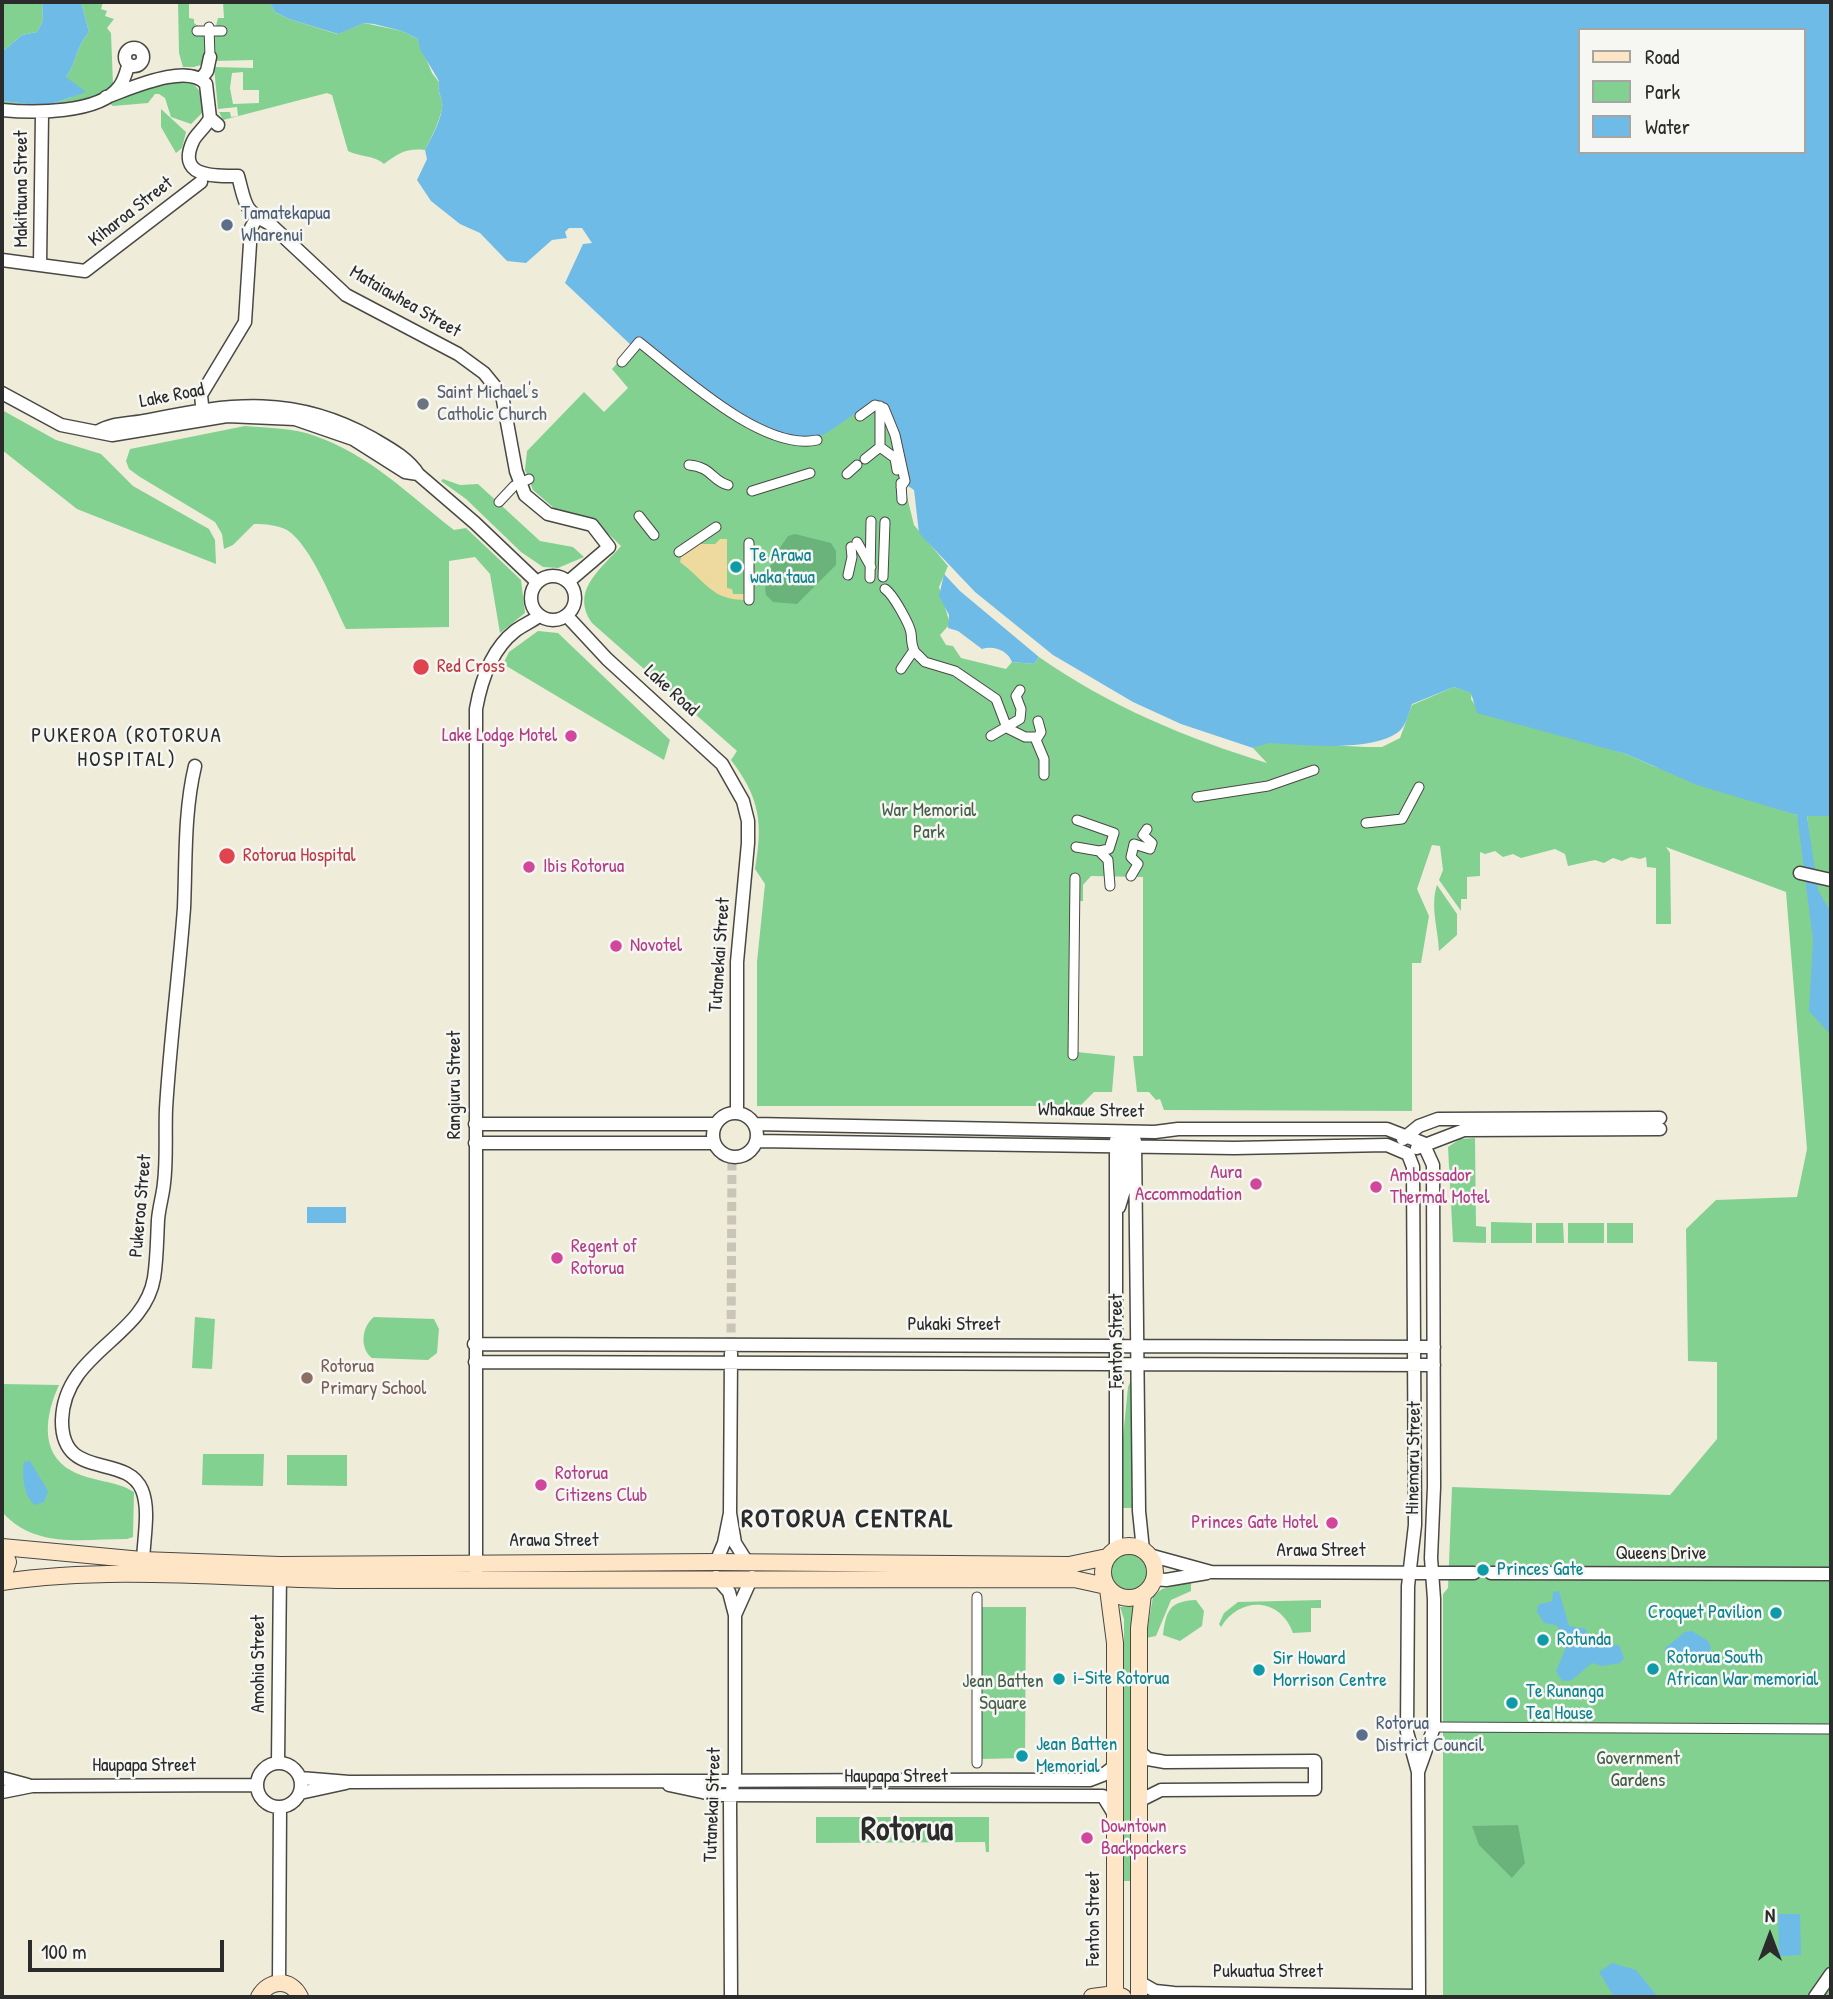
<!DOCTYPE html>
<html>
<head>
<meta charset="utf-8">
<style>
  body { margin:0 }
  #map { position:relative; width:1833px; height:1999px; overflow:hidden; background:#f0ecda; font-family:"Patrick Hand",sans-serif }
  canvas { display:block }
  .frame { position:absolute; inset:0; border:4px solid #2b2b2b; pointer-events:none }
  .legend { position:absolute; left:1578px; top:28px; width:228px; height:126px; box-sizing:border-box; background:#f6f6f2; border:2px solid #a5a5a2; margin:0; padding:9px 12px; list-style:none; font-size:21px; color:#2b2b2b }
  .legend li { display:flex; align-items:center; gap:14px; height:35px }
  .legend b { width:35px; border:2px solid #a5a5a2 }
  .north { position:absolute; left:1735px; top:1901px; width:70px; height:70px; -webkit-text-stroke:5px #f6f6f2; paint-order:stroke; rotate:0deg; font-size:19px; font-weight:700; line-height:28px; text-align:center; color:#2b2b2b }
  .north::after { content:''; display:block; margin:auto; width:24px; height:32px; background:#2b2b2b; clip-path:polygon(50% 0,100% 100%,50% 72%,0 100%) }
  .scale { position:absolute; left:28px; top:1940px; width:196px; height:32px; box-sizing:border-box; border:4px solid #2b2b2b; border-top:0; padding-left:9px; font-size:21px; line-height:24px; white-space:nowrap; color:#2b2b2b; -webkit-text-stroke:5px #f6f6f2; paint-order:stroke }
</style>
</head>
<body>
<div id="map">
<canvas width="1833" height="1999"></canvas>
<div class="frame"></div>
<ul class="legend">
<li><b style="height:9px;background:#fee5c5"></b>Road</li>
<li><b style="height:19px;background:#83d190"></b>Park</li>
<li><b style="height:19px;background:#6ebbe8"></b>Water</li>
</ul>
<div class="north">N</div>
<div class="scale">100 m</div>
</div>
<script>
const c = document.querySelector('canvas').getContext('2d');
c.lineJoin = 'round';
function fill(path, color) { c.fillStyle = color; c.fill(path, 'evenodd'); }
function stroke(path, color, width, dash) { c.strokeStyle = color; c.lineWidth = width; c.lineCap = dash ? 'butt' : 'round'; c.setLineDash(dash || []); c.stroke(path); }
function drawText(font, color, halo, rows, align = 'center') {
  c.font = font + ' "Patrick Hand",sans-serif'; c.lineWidth = 5; c.setLineDash([]); c.textBaseline = 'middle'; c.strokeStyle = halo; c.fillStyle = color; for (const [text, x, y, turn = 0] of rows) {
    c.save(); c.translate(x, y); c.rotate((+turn || 0) * Math.PI / 180); c.textAlign = isNaN(turn) ? turn : align; if (halo) c.strokeText(text, 0, 0); c.fillText(text, 0, 0); c.restore();
  }
}
fill(new Path2D(`
  M 2,2 L 42,2 L 43,21 L 37,32 L 22,35 L 2,52 Z
  M 81,2 L 103,2 L 101,9 L 107,11 L 105,16 L 114,19 L 107,28 L 111,33 L 113,85 C 85,113 38,109 2,105 L 2,101 L 46,106 L 72,97 L 66,77 C 78,61 74,50 89,32 Z
  M 178,2 L 189,2 L 189,18 L 194,19 L 194,23 L 199,27 L 216,26 L 218,18 L 224,18 L 223,2 L 269,2 L 275,12 L 289,19 L 337,34 L 364,23 L 402,31 L 418,39 L 432,73 L 439,82 C 436,91 444,99 442,109 C 438,125 432,136 425,150 C 406,148 399,153 384,164 C 374,155 360,157 348,151 L 332,95 L 327,93 L 223,120 L 219,112 L 230,112 L 231,117 L 238,116 L 237,107 L 218,109 L 214,67 L 253,68 L 253,60 L 214,61 L 194,67 L 183,67 L 179,53 ZM 243,72 L 243,90 L 259,90 L 259,103 L 233,104 L 230,88 L 232,73 Z
  M 186,81 C 201,86 203,97 203,112 L 191,124 L 171,117 L 165,98 L 159,94 L 155,94 L 148,103 L 113,106 L 109,103 L 166,82 Z
  M 161,109 L 186,132 L 182,148 L 176,153 L 161,127 Z
  M 640,338 L 815,438 L 874,402 L 885,406 L 914,525 L 948,566 L 939,587 L 950,624 L 940,635 L 946,645 L 953,646 L 961,658 L 1006,669 L 1012,662 L 1034,664 L 1039,657 C 1109,706 1186,738 1267,763 L 1253,748 L 1268,742 L 1366,747 L 1382,747 L 1400,738 L 1412,705 L 1454,687 L 1472,693 L 1471,699 L 1477,708 L 1626,754 L 1653,766 L 1797,815 L 1811,851 L 1807,815 L 1831,816 L 1831,1997 L 1443,1997 L 1443,1594 L 1448,1588 L 1452,1487 L 1670,1495 L 1717,1439 L 1717,1362 L 1688,1361 L 1686,1229 L 1716,1200 L 1797,1197 L 1807,1149 L 1786,892 L 1666,847 L 1670,853 L 1671,924 L 1656,924 L 1656,868 L 1647,867 L 1646,857 L 1640,859 L 1631,857 L 1622,861 L 1613,858 L 1604,863 L 1595,860 L 1568,866 L 1565,854 L 1555,849 L 1521,858 L 1513,854 L 1503,857 L 1495,851 L 1485,854 L 1480,852 L 1480,876 L 1467,877 L 1467,899 L 1461,899 L 1461,911 L 1439,880 L 1443,870 L 1440,846 L 1432,845 L 1417,889 L 1429,916 L 1421,963 L 1412,963 L 1412,1111 L 1164,1110 L 1160,1099 L 1156,1100 L 1149,1092 L 1137,1092 L 1133,1056 L 1143,1056 L 1143,877 L 1091,876 L 1083,885 L 1083,901 L 1076,901 L 1077,1052 L 1115,1056 L 1112,1092 L 1094,1092 L 1080,1106 L 757,1106 L 757,962 L 765,884 L 755,869 C 763,823 760,798 731,760 L 737,751 L 592,623 C 570,591 600,570 621,546 L 594,520 L 555,509 L 533,490 L 525,470 L 527,451 L 584,392 L 604,412 L 628,388 L 612,369 Z
  M 2,410 L 56,440 L 101,454 L 133,486 L 209,529 L 215,540 L 216,564 L 77,509 L 2,450 Z
  M 245,426 C 268,428 294,428 315,436 C 370,455 409,495 454,530 L 466,528 L 521,580 L 525,613 L 500,633 L 490,574 L 475,557 L 449,561 L 449,627 L 346,629 C 333,603 311,545 287,530 C 277,525 266,524 254,524 L 233,545 L 224,549 L 222,534 L 215,522 L 140,477 L 129,469 L 126,461 L 130,449 Z
  M 443,479 L 460,485 L 478,484 L 540,541 L 573,547 L 584,557 L 558,568 L 543,567 L 521,552 L 466,499 L 441,481 Z
  M 538,631 L 558,633 L 670,740 L 664,760 L 503,664 L 509,652 Z
  M 1437,885 L 1457,914 L 1457,935 L 1439,951 C 1438,928 1430,906 1437,885 Z
  M 1475,1138 L 1476,1226 L 1486,1227 L 1486,1243 L 1453,1242 L 1448,1147 L 1460,1139 Z
  M 1491,1222 L 1532,1223 L 1532,1243 L 1491,1243 Z
  M 1536,1223 L 1563,1223 L 1564,1243 L 1536,1243 Z
  M 1568,1223 L 1604,1223 L 1604,1243 L 1568,1243 Z
  M 1607,1223 L 1633,1223 L 1633,1243 L 1607,1243 Z
  M 195,1317 L 215,1319 L 212,1369 L 192,1368 Z
  M 374,1317 L 434,1319 L 439,1329 L 437,1353 L 428,1360 L 372,1358 C 359,1348 362,1326 374,1317 Z
  M 1133,1375 L 1133,1508 L 1122,1508 L 1123,1438 L 1128,1387 Z
  M 2,1384 L 59,1385 C 46,1413 38,1453 72,1471 C 92,1482 115,1480 134,1492 L 133,1537 L 127,1539 C 82,1539 35,1549 2,1512 Z
  M 203,1454 L 264,1454 L 263,1486 L 202,1485 Z
  M 287,1455 L 347,1455 L 347,1486 L 287,1485 Z
  M1109 1571a19 19 0 1 1 38 0a19 19 0 1 1-38 0Z
  M 1191,1582 L 1191,1591 L 1171,1600 L 1156,1636 L 1146,1638 L 1153,1596 L 1162,1589 Z
  M 1196,1600 L 1204,1611 L 1202,1626 L 1180,1641 L 1163,1635 C 1166,1610 1170,1601 1196,1600 Z
  M 1321,1600 L 1321,1608 L 1311,1608 L 1311,1632 L 1293,1633 C 1280,1597 1240,1596 1221,1627 L 1219,1624 L 1224,1613 L 1238,1602 Z
  M 981,1607 L 1026,1607 L 1025,1758 L 981,1759 Z
  M 1120,1607 L 1135,1607 L 1132,1881 L 1124,1881 L 1124,1619 Z
  M 816,1817 L 989,1817 L 989,1852 L 986,1852 L 985,1842 L 816,1843 Z`), '#83d190');
fill(new Path2D(`
  M 795,534 L 831,543 L 836,551 L 836,565 L 797,604 L 773,602 L 766,595 C 762,574 777,552 788,536 Z
  M 1518,1825 L 1525,1863 L 1512,1878 L 1479,1845 L 1472,1826 Z`), '#6ab37a');
fill(new Path2D(`
  M 698,539 L 700,544 L 715,544 L 720,539 L 727,539 L 727,588 L 732,589 L 733,594 L 746,594 L 749,600 C 711,601 707,582 680,562 L 682,553 Z`), '#eeda9e');
fill(new Path2D(`
  M 42,2 L 81,2 L 89,32 C 74,50 78,61 66,77 L 86,92 L 46,106 L 2,101 L 2,52 L 22,35 L 37,32 L 43,21 Z
  M 269,2 L 1831,2 L 1831,816 L 1807,816 L 1818,890 L 1829,909 L 1831,928 L 1831,1035 L 1809,1011 L 1813,940 L 1797,815 L 1697,785 L 1626,754 L 1477,713 L 1471,693 L 1454,687 L 1412,704 C 1409,713 1406,727 1397,733 C 1369,752 1304,745 1269,743 L 1253,748 L 1181,724 L 1133,702 L 1053,655 L 975,592 L 919,533 L 914,490 L 908,486 L 885,406 C 877,408 867,409 859,412 C 844,419 829,435 813,438 C 767,447 673,369 640,338 L 632,346 L 565,283 L 583,244 L 592,243 L 582,228 L 569,228 L 565,232 L 567,238 L 552,240 L 526,263 L 507,261 L 480,233 L 460,224 L 431,201 L 417,180 L 427,159 L 425,150 C 432,136 439,125 442,109 C 444,99 436,91 439,81 L 420,49 L 418,39 L 402,31 L 374,24 L 364,23 L 338,34 L 289,19 L 275,12 ZM 1579,30 L 1803,30 L 1803,152 L 1579,152 Z
  M 944,574 L 960,591 L 1039,657 L 1034,664 L 1012,662 C 1008,651 994,645 982,649 L 958,631 L 948,628 L 949,615 L 939,596 Z
  M 307,1207 L 346,1207 L 346,1223 L 307,1223 Z
  M 30,1461 L 48,1491 L 44,1502 L 35,1505 C 23,1496 22,1475 24,1462 Z
  M 1559,1591 L 1569,1626 L 1586,1629 L 1589,1646 L 1619,1645 L 1624,1658 L 1620,1663 L 1602,1666 L 1592,1663 L 1572,1680 L 1562,1681 L 1556,1671 L 1566,1647 L 1558,1639 L 1560,1630 L 1556,1625 L 1544,1623 L 1537,1612 L 1538,1605 L 1552,1601 L 1553,1592 Z
  M 1692,1631 L 1708,1641 L 1711,1648 L 1705,1662 L 1684,1665 L 1664,1649 L 1685,1632 Z
  M 1778,1914 L 1800,1914 L 1801,1955 L 1779,1956 Z
  M 1612,1963 L 1636,1970 L 1658,1997 L 1614,1997 L 1599,1972 Z`), '#6ebbe8');
stroke(new Path2D(`
  M 731,1346 L 732,1157`), '#c9c5b7', 9, [9, 4.5]);
const pedestrian = new Path2D(`
  M 209,27 L 210,57
  M 197,31 L 222,31
  M 622,362 L 639,342 C 680,374 763,452 817,440
  M 880,406 L 880,447 L 895,458 L 897,470
  M 860,416 L 875,405 L 884,408 L 895,435 L 905,481 L 901,487
  M 865,459 L 880,447
  M 689,465 C 712,467 712,481 728,485
  M 847,474 L 857,465
  M 901,483 L 902,500
  M 752,491 L 810,473
  M 499,502 L 514,486 L 529,479
  M 639,516 L 654,535
  M 857,542 L 871,567
  M 749,543 L 749,600
  M 679,552 L 716,527
  M 848,575 L 852,557 L 851,547
  M 883,577 L 885,522
  M 870,578 L 871,521
  M 885,589 C 893,594 910,625 911,633 C 912,640 911,644 914,650 L 901,669
  M 914,651 L 925,662 L 955,671 L 996,699 L 1007,728 L 1025,737 L 1037,737
  M 1038,721 L 1041,732 L 1036,740 L 1044,759 L 1044,775
  M 991,736 L 1020,719 L 1021,709 L 1016,696 L 1020,690
  M 1197,797 L 1268,786 L 1314,770
  M 1077,820 L 1114,833 L 1109,849 L 1099,851
  M 1366,823 L 1402,819 L 1419,787
  M 1076,847 L 1099,851 L 1108,860 L 1110,886
  M 1131,876 L 1138,864 L 1131,857 L 1134,844 L 1150,849 L 1152,843 L 1143,835 L 1147,829
  M 1073,1055 L 1075,878
  M 977,1597 L 977,1763
  M 1434,1727 L 1831,1729`);
const minor = new Path2D(`
  M125 57a9 9 0 1 1 18 0a9 9 0 1 1-18 0Z
  M 201,79 L 207,71 L 210,57
  M 106,97 C 130,89 187,62 206,84 L 210,118 L 218,125
  M 2,110 C 32,113 99,114 119,87 C 124,81 126,73 128,66
  M 210,118 C 206,127 197,133 193,141 C 176,178 215,176 238,176 C 246,205 243,210 270,224 L 346,295 L 458,354 L 484,373 L 502,395 L 516,471 L 525,495 L 548,514 L 592,525 L 609,547 L 568,582
  M 2,260 L 85,271 L 201,182
  M 40,265 L 42,114
  M 2,393 L 61,425 L 112,435 L 227,416 L 295,419 L 353,439 L 405,472 L 418,474
  M 203,415 L 201,395 L 245,322 L 251,228 L 256,219
  M 97,432 C 113,422 130,424 149,420 C 232,403 295,395 372,438 C 389,448 408,458 418,474 L 475,523 L 537,582
  M531 598a22 22 0 1 1 44 0a22 22 0 1 1-44 0Z
  M 567,616 L 607,659 L 722,764 L 743,801 L 748,821 L 748,843 L 737,962 L 737,1113
  M 1800,873 L 1831,880
  M713 1135a22 22 0 1 1 44 0a22 22 0 1 1-44 0Z
  M 475,1124 L 715,1124
  M 754,1124 L 1155,1132 L 1178,1129 L 1387,1129 L 1423,1143 L 1433,1165 L 1434,1487 L 1431,1558 L 1434,1599 L 1434,1727 L 1418,1772
  M 1403,1139 L 1419,1126 L 1438,1119 L 1660,1118
  M 1116,1140 L 1116,1549
  M 756,1141 L 1234,1148 L 1387,1145 L 1408,1154
  M 1135,1141 L 1139,1511 L 1143,1550
  M 475,1143 L 714,1143
  M 1417,1148 L 1464,1130 L 1660,1129
  M 1408,1154 L 1413,1167 L 1415,1525 L 1408,1586 L 1407,1732 L 1418,1772 L 1419,1997
  M 1119,1207 L 1125,1187 L 1125,1138
  M 474,1344 L 1434,1347
  M 731,1353 L 730,1513 L 735,1543 L 747,1562
  M 475,1362 L 1434,1365
  M 1149,1555 L 1211,1572 L 1474,1573
  M 716,1562 L 724,1543 L 730,1513
  M 143,1569 C 142,1545 151,1512 142,1490 C 126,1452 61,1482 62,1420 C 64,1352 144,1338 154,1278 C 157,1259 157,1239 158,1220 C 159,1207 163,1195 164,1183 C 167,1159 165,1134 166,1109 C 170,1042 179,975 184,908 C 186,861 184,812 195,766
  M 1491,1573 L 1831,1574
  M 716,1577 L 729,1592 L 735,1615 L 735,1773 L 730,1802 L 731,1997
  M 476,1579 L 476,709 C 481,681 492,649 515,631 C 523,625 531,622 539,616
  M 1154,1579 L 1166,1580 L 1207,1573
  M 735,1615 L 752,1577
  M 1140,1752 L 1148,1759 L 1165,1762 L 1315,1761 L 1315,1789 L 1161,1790 L 1141,1800
  M 278,1763 L 280,1571
  M257 1785a22 22 0 1 1 44 0a22 22 0 1 1-44 0Z
  M 2,1778 L 28,1785
  M 300,1778 L 349,1782 C 596,1782 843,1779 1090,1780 L 1103,1775 L 1116,1765
  M 669,1785 L 716,1795 L 1103,1796 L 1114,1814
  M 2,1792 L 32,1786 L 257,1785
  M 300,1793 L 346,1783
  M 279,1982 L 280,1807
  M 1139,1982 L 1155,1991 L 1174,1993 L 1419,1996
  M 1815,1997 L 1831,1974`);
const secondary = new Path2D(`
  M1103 1572a26 26 0 1 1 52 0a26 26 0 1 1-52 0Z
  M 2,1547 L 142,1560 L 280,1565 L 716,1562 L 1069,1565 L 1107,1557
  M 2,1548 L 8,1562 L 2,1579
  M 2,1582 C 114,1566 224,1578 337,1580 L 1074,1579 L 1106,1586
  M 1108,1589 L 1115,1643 L 1115,1997
  M 259,1997 C 269,1979 291,1978 300,1997
  M 1092,1997 L 1115,1994 L 1123,1997
  M 1139,1997 L 1139,1628 L 1143,1594`);
stroke(pedestrian, '#494845', 11);
stroke(minor, '#494845', 15);
stroke(secondary, '#494845', 18);
stroke(pedestrian, '#fff', 9);
stroke(minor, '#fff', 12);
stroke(secondary, '#fee5c5', 16);
for (const [x, y, r, color] of [
  [227,225,7,"#5c6f8a"],
  [423,404,7,"#6b7280"],
  [736,567,7,"#0f9aa8"],
  [421,667,9,"#e0444e"],
  [571,736,7,"#d1479c"],
  [227,856,9,"#e0444e"],
  [529,867,7,"#d1479c"],
  [616,946,7,"#d1479c"],
  [1256,1184,7,"#d1479c"],
  [1376,1187,7,"#d1479c"],
  [557,1258,7,"#d1479c"],
  [307,1378,7,"#8d6e63"],
  [541,1485,7,"#d1479c"],
  [1332,1523,7,"#d1479c"],
  [1483,1570,7,"#0f9aa8"],
  [1776,1613,7,"#0f9aa8"],
  [1543,1640,7,"#0f9aa8"],
  [1653,1669,7,"#0f9aa8"],
  [1259,1670,7,"#0f9aa8"],
  [1059,1679,7,"#0f9aa8"],
  [1512,1703,7,"#0f9aa8"],
  [1362,1735,7,"#5c6f8a"],
  [1022,1756,7,"#0f9aa8"],
  [1087,1838,7,"#d1479c"]
]) { const dot = new Path2D(); dot.arc(x, y, r, 0, 2 * Math.PI); c.fillStyle = color; c.fill(dot); stroke(dot, '#f6f6f2', 2.5); }
drawText('19px', '#2b2b2b', '#f6f6f2', [
  ["Makitauna Street",22,189,-90],
  ["Kiharoa Street",131,212,-38],
  ["Mataiawhea Street",405,302,30],
  ["Lake Road",172,396,-11],
  ["Lake Road",671,691,42],
  ["Tutanekai Street",720,955,-86],
  ["Rangiuru Street",455,1085,-90],
  ["Whakaue Street",1091,1111,1],
  ["Pukeroa Street",141,1206,-85],
  ["Pukaki Street",954,1325],
  ["Fenton Street",1117,1341,-90],
  ["Hinemaru Street",1414,1458,-89],
  ["Arawa Street",554,1541],
  ["Arawa Street",1321,1551],
  ["Queens Drive",1661,1554],
  ["Amohia Street",259,1664,-90],
  ["Haupapa Street",144,1766],
  ["Haupapa Street",896,1777],
  ["Tutanekai Street",713,1805,-88],
  ["Fenton Street",1094,1919,-90],
  ["Pukuatua Street",1268,1972]
]);
drawText('19px', '#4e5e75', '#f6f6f2', [
  ["Tamatekapua",241,214],
  ["Wharenui",241,236],
  ["Rotorua",1376,1724],
  ["District Council",1376,1746]
], 'left');
drawText('19px', '#5b616d', '#f6f6f2', [
  ["Saint Michael's",437,393],
  ["Catholic Church",437,415]
], 'left');
drawText('19px', '#0d838f', '#f6f6f2', [
  ["Te Arawa",750,556],
  ["waka taua",750,578],
  ["Princes Gate",1497,1570],
  ["Croquet Pavilion",1762,1613,"right"],
  ["Rotunda",1557,1640],
  ["Rotorua South",1667,1658],
  ["African War memorial",1667,1680],
  ["Sir Howard",1273,1659],
  ["Morrison Centre",1273,1681],
  ["i-Site Rotorua",1073,1679],
  ["Te Runanga",1526,1692],
  ["Tea House",1526,1714],
  ["Jean Batten",1036,1745],
  ["Memorial",1036,1767]
], 'left');
drawText('19px', '#be3a42', '#f6f6f2', [
  ["Red Cross",437,667],
  ["Rotorua Hospital",243,856]
], 'left');
drawText('19px', '#b23c85', '#f6f6f2', [
  ["Lake Lodge Motel",557,736,"right"],
  ["Ibis Rotorua",543,867],
  ["Novotel",630,946],
  ["Aura",1242,1173,"right"],
  ["Accommodation",1242,1195,"right"],
  ["Ambassador",1390,1176],
  ["Thermal Motel",1390,1198],
  ["Regent of",571,1247],
  ["Rotorua",571,1269],
  ["Rotorua",555,1474],
  ["Citizens Club",555,1496],
  ["Princes Gate Hotel",1318,1523,"right"],
  ["Downtown",1101,1827],
  ["Backpackers",1101,1849]
], 'left');
drawText('19px', '#455d49', '#f6f6f2', [
  ["War Memorial",929,811],
  ["Park",929,833],
  ["Jean Batten",1003,1682],
  ["Square",1003,1704],
  ["Government",1638,1759],
  ["Gardens",1638,1781]
]);
drawText('19px', '#785e54', '#f6f6f2', [
  ["Rotorua",321,1367],
  ["Primary School",321,1389]
], 'left');
c.letterSpacing = '2px';
drawText('21px', '#2b2b2b', '#f6f6f2', [
  ["PUKEROA (ROTORUA",127,736],
  ["HOSPITAL)",127,760]
]);
c.letterSpacing = '0px';
c.letterSpacing = '2px';
drawText('bold 26px', '#2b2b2b', '#f6f6f2', [
  ["ROTORUA CENTRAL",848,1520]
]);
c.letterSpacing = '0px';
drawText('bold 33px', '#2b2b2b', '#f6f6f2', [
  ["Rotorua",907,1831]
]);
</script>
</body>
</html>
